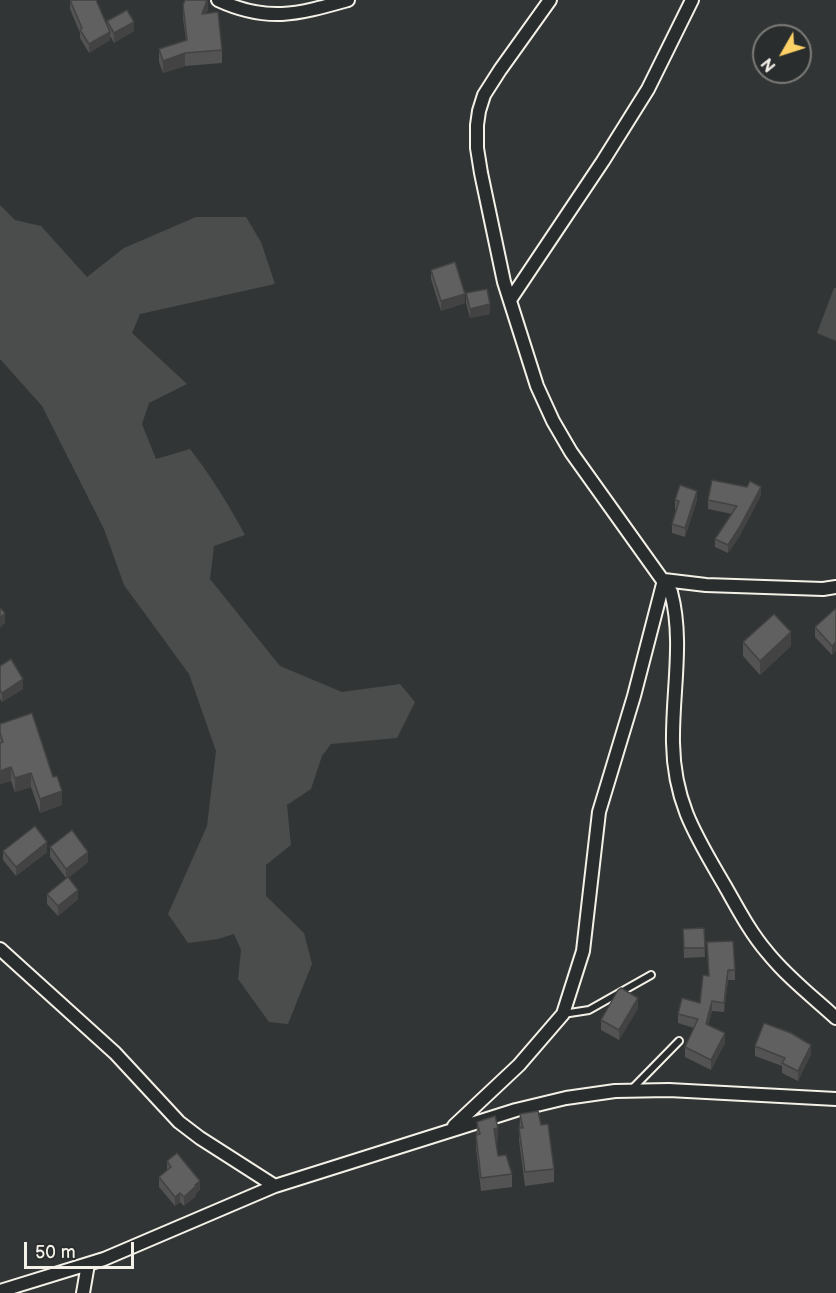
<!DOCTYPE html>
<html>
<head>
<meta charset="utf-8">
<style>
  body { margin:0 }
  #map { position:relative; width:836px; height:1293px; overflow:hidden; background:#323535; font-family:"Balsamiq Sans",sans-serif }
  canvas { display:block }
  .north { position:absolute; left:752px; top:24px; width:60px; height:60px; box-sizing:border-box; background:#2a2d2e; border:2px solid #7b7b78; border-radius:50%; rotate:231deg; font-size:16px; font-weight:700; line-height:24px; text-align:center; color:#f4f1e8 }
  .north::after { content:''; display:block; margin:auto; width:21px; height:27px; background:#ffd166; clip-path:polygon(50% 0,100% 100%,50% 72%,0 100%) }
  .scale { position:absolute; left:24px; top:1242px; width:110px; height:27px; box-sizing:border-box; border:3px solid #f4f1e8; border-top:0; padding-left:8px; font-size:18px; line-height:21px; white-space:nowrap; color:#f4f1e8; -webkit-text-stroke:4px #2a2d2e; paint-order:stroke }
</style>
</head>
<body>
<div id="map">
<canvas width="836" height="1293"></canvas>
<div class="north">N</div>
<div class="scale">50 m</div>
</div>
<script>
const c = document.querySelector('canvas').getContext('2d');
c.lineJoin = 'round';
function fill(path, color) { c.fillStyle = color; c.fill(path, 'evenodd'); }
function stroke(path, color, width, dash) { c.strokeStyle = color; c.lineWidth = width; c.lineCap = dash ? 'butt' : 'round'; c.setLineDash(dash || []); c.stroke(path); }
fill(new Path2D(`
  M 0,205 L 15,220 L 41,226 L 87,277 L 124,248 L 196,217 L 246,217 L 261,242 L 275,284 L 140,314 L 132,333 L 187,384 L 149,403 L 142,424 L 156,459 L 190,449 C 211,476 229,505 245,535 L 214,546 L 210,579 L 280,666 L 342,692 L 400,684 L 415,702 L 397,738 L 331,744 L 322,756 L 311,789 L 287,805 L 291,845 L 266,865 L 266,896 L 304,933 L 312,964 L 288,1024 L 269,1022 L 238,979 L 241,950 L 234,934 L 218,939 L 188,943 L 168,914 L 207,826 L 216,751 L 189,674 L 124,585 L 104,529 L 42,406 L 0,359 Z
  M 834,288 L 836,288 L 836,341 L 817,333 Z`), '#4b4d4c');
const service = new Path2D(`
  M 563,1014 L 589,1010 L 651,975
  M 631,1090 L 679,1041`);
const minor = new Path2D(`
  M 218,0 C 268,23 298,14 348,0
  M 550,0 L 500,70 L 484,95 L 479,111 L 477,125 L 477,148 L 481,173 L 504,282 L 537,386 L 553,421 L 571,452 L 671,592 C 684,641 672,693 673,743 C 674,803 696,836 725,886 C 738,909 750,932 767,952 C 787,977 813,997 836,1018
  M 510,300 L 603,161 L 648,89 L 692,0
  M 0,949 L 115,1053 L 179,1122 L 200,1138 L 275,1186
  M 454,1126 L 519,1065 L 563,1014 L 583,951 L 599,812 L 634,696 L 664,580 L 706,585 L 823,589 L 836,587
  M 0,1291 L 104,1259 L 275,1186 L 516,1110 L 566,1098 L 615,1091 L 669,1090 L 836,1099
  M 83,1293 L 88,1264`);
stroke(service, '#f4f1e8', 10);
stroke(minor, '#f4f1e8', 16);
stroke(service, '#2a2d2e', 6);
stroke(minor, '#2a2d2e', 12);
fill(new Path2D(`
  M 70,0 L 107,25 L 107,21 L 134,31 L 114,43 L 110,36 L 110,40 L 89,53 L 80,38 L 80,33 L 70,9 Z
  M 208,0 L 208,10 L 206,13 L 222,50 L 222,63 L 185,66 L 163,73 L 159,62 L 159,49 L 186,40 L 183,18 L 183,5 Z
  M 431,270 L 465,303 L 441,311 L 431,279 Z
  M 466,293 L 490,314 L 470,318 L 466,303 Z
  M 761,495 L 739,537 L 728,553 L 715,547 L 715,539 L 732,514 L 708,509 L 708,500 Z
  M 675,500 L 697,500 L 685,537 L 672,533 L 672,524 L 676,509 L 675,509 Z
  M 835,609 L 832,655 L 815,637 L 815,627 Z
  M 743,642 L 791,646 L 760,675 L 743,656 Z
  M 0,666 L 23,689 L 2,702 L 0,699 Z
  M 0,724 L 62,805 L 40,813 L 31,787 L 15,792 L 11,781 L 0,784 Z
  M 50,847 L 88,862 L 68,878 L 78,899 L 58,916 L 47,904 L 47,894 L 66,878 L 50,857 Z
  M 3,851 L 47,852 L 16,876 L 3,860 Z
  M 704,928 L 705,957 L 684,958 L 683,929 Z
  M 707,942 L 735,970 L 735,980 L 728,980 L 724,1012 L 712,1011 L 708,1025 L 725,1043 L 711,1070 L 685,1057 L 685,1047 L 694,1028 L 678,1023 L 678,1014 L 700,1003 L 709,976 Z
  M 638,1008 L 619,1040 L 601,1030 L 601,1020 Z
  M 755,1046 L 811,1054 L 798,1081 L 782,1073 L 782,1066 L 755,1056 Z
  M 520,1114 L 541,1125 L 554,1169 L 554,1182 L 525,1186 L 519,1141 Z
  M 477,1122 L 498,1141 L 496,1141 L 498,1156 L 512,1174 L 512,1187 L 481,1191 L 476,1148 Z
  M 167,1161 L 200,1190 L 196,1193 L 196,1196 L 184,1206 L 180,1202 L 175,1206 L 159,1187 L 159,1177 L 167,1170 Z`), '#525352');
fill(new Path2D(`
  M 207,0 L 208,0 L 208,10 L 202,26 L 202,14 Z
  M 134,22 L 134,31 L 114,43 L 114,33 Z
  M 110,32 L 110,40 L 89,53 L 89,44 Z
  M 185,53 L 185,66 L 163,73 L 163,61 Z
  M 465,294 L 465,303 L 441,311 L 441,301 Z
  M 490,304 L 490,314 L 470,318 L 470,309 Z
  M 761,487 L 761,495 L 739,537 L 728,553 L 728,545 Z
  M 697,491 L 697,500 L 685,537 L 685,528 Z
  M 5,613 L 5,623 L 0,628 L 0,618 Z
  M 791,632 L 791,646 L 760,675 L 760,661 Z
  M 836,642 L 836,651 L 832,655 L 832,646 Z
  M 23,679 L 23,689 L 2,702 L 2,693 Z
  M 11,767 L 11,781 L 0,784 L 0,771 Z
  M 31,773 L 31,787 L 15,792 L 15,778 Z
  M 62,791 L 62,805 L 40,813 L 40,799 Z
  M 47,842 L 47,852 L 16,876 L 16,867 Z
  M 88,852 L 88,862 L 66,879 L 66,869 Z
  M 78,890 L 78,899 L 58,916 L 58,906 Z
  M 728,970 L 728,980 L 724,1012 L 724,1003 Z
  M 638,998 L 638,1008 L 619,1040 L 619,1030 Z
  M 712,1001 L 712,1011 L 706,1034 L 706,1024 Z
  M 725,1033 L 725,1043 L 711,1070 L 711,1060 Z
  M 811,1045 L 811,1054 L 798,1081 L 798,1071 Z
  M 498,1128 L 498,1141 L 494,1142 L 494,1129 Z
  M 200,1181 L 200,1190 L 196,1193 L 196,1196 L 184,1206 L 184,1197 Z
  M 180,1193 L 180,1202 L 175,1206 L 175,1197 Z`), '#424342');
const building = new Path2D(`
  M 70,0 L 96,0 L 110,32 L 89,44 L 80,30 L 82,28 Z
  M 185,0 L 207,0 L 202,14 L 218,12 L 222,50 L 185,53 L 163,61 L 159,49 L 187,40 L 183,5 Z
  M 127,10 L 134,22 L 114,33 L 107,21 Z
  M 455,262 L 465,294 L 441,301 L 431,270 Z
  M 487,289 L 490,304 L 470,309 L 466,293 Z
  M 712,480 L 747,487 L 750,481 L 761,487 L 739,528 L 728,545 L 715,539 L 737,506 L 708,500 Z
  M 680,485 L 697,491 L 685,528 L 672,524 L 679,501 L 675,500 Z
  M 0,608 L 5,613 L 0,618 Z
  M 835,609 L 836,610 L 836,642 L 832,646 L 815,627 Z
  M 774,614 L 791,632 L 760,661 L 743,642 Z
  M 11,659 L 23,679 L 2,693 L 0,690 L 0,666 Z
  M 32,713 L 53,777 L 57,776 L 62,791 L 40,799 L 31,773 L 15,778 L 11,767 L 0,771 L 0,743 L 3,742 L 0,733 L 0,724 Z
  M 35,826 L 47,842 L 16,867 L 3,851 Z
  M 72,830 L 88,852 L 66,869 L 50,847 Z
  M 68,877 L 78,890 L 58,906 L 47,894 Z
  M 704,928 L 705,948 L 684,948 L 683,929 Z
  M 733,941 L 735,970 L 728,970 L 724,1003 L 712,1001 L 706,1024 L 725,1033 L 711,1060 L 685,1047 L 698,1019 L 678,1014 L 682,998 L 700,1003 L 703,975 L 709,976 L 707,942 Z
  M 621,988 L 638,998 L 619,1030 L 601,1020 L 618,990 Z
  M 764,1023 L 791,1033 L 811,1045 L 798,1071 L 782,1063 L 785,1058 L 755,1046 Z
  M 538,1111 L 541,1125 L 548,1124 L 554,1169 L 525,1172 L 519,1128 L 523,1128 L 520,1114 Z
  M 495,1116 L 498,1128 L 494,1129 L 498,1156 L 506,1155 L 512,1174 L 481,1178 L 476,1135 L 480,1134 L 477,1122 Z
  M 177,1153 L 200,1181 L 195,1185 L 196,1186 L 184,1197 L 180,1193 L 175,1197 L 159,1177 L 171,1167 L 167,1161 Z`);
fill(building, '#5f605f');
stroke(building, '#424342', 1.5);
</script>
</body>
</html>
